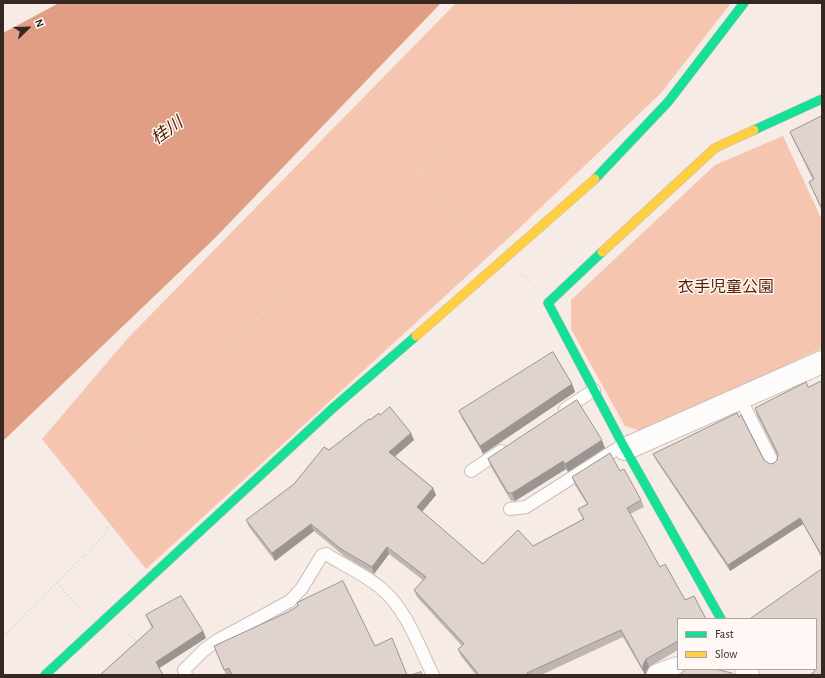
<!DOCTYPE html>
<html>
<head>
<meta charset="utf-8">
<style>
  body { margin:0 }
  #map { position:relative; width:825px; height:678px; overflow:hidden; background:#f6ebe5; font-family:"Alegreya Sans",sans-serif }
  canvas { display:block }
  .frame { position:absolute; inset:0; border:4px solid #352823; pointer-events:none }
  .legend { position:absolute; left:677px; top:618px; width:140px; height:52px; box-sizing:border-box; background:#fff8f5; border:1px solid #aea5a1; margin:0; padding:5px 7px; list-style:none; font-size:12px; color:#352823 }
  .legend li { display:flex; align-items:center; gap:8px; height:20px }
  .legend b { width:20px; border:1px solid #aea5a1 }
  .north { position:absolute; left:8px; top:8px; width:40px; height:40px; -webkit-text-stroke:3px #fff8f5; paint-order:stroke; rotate:67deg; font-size:11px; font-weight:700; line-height:16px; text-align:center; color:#352823 }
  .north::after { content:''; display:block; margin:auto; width:14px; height:18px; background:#352823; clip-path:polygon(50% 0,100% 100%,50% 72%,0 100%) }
</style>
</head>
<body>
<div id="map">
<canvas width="825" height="678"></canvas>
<div class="frame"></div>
<ul class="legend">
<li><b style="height:5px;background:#16e098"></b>Fast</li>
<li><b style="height:5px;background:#ffcf43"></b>Slow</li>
</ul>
<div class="north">N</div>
</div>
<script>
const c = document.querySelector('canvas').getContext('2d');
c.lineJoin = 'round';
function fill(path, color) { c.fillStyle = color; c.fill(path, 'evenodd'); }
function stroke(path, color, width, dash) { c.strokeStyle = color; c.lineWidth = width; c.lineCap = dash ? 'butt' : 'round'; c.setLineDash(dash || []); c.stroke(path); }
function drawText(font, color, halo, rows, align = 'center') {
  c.font = font + ' "Alegreya Sans","Noto Sans JP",sans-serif'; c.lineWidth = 3; c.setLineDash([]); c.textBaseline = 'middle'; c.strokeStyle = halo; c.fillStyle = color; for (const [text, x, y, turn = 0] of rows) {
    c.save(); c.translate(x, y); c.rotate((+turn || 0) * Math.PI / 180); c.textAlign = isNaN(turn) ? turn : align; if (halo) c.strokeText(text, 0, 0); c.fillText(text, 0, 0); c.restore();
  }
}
fill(new Path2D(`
  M 456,3 L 731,3 L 661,93 L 513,234 L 146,569 L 42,439 L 128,338 Z
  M 783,136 L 822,220 L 822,348 L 644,432 L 625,426 L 571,329 L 571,300 L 715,165 Z`), '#f5c5b0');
fill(new Path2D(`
  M 59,3 L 441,3 L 215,238 L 3,441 L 3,33 Z`), '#e09f84');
const lane = new Path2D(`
  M 740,398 L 773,463
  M 565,409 L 594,390
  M 471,471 L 501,451
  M 510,509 L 526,507 L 623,445
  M 186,675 L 184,670 L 204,650 L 218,640 L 290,601 L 302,588 L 322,555 L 326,554 C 343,565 368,576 383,590 C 407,611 419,647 433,675`);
const street = new Path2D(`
  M 625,449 L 822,362
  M 746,669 L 748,675
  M 658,675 L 678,668`);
const fast = new Path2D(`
  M 754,130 L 822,99
  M 595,179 L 668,102 L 744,3
  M 602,252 L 548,303 L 623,445 L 721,619
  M 45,675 L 333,408 L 416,336`);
const slow = new Path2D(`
  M 602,252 L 715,148 L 754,130
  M 416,336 L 595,179`);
stroke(lane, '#cbc0ba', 14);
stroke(street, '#cbc0ba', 24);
stroke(fast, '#cbc0ba', 10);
stroke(slow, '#cbc0ba', 10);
stroke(new Path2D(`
  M 417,172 L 473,233 L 483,241
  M 523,275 L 532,282
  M 57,583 L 79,607
  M 129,634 L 134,640 L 141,642
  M 3,637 L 105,534 L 115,513 L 134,441 L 146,421 L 417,172 L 505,83 L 577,3`), '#dcd8d7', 2.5, [1, 3]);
stroke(lane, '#fefcfb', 12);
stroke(street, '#fefcfb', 22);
stroke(fast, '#16e098', 9);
stroke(slow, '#ffcf43', 9);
fill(new Path2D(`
  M 822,116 L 822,211 L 809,182 L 813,180 L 792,137 L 790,132 Z
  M 822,381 L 822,558 L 803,524 L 730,571 L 656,460 L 653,454 L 764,460 L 770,464 L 774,463 L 777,460 L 777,455 L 757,415 L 755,408 L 808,387 Z
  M 572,384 L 575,392 L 483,454 L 462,418 L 459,411 Z
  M 380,415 L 414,440 L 395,456 L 433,488 L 436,495 L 422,512 L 483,564 L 533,546 L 583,519 L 578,509 L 587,504 L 575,485 L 572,477 L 620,471 L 641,500 L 644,507 L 630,514 L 660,567 L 685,600 L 694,596 L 706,619 L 678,619 L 678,650 L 649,667 L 646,672 L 646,675 L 645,675 L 623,637 L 541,675 L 476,675 L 461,656 L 458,649 L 462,646 L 417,597 L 414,590 L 423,580 L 389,554 L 374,574 L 344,556 L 314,531 L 275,561 L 249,527 L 246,520 L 294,484 L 329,450 L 370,420 Z
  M 605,448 L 568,472 L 566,469 L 515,501 L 511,501 L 491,467 L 488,459 Z
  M 146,615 L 203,631 L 206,638 L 159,668 L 100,675 L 152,628 L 149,622 Z
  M 214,646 L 375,646 L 407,675 L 231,675 L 231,674 L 229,675 L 226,675 Z`), '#c0b5b1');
fill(new Path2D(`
  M 572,384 L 575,392 L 483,454 L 480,446 Z
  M 411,433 L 414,440 L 392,459 L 389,452 Z
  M 602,440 L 605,448 L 568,472 L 565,464 Z
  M 563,461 L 566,469 L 515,501 L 512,493 Z
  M 433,488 L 436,495 L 420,514 L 417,507 Z
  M 800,518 L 803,524 L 730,571 L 728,565 Z
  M 311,524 L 314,531 L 275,561 L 272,553 Z
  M 387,547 L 389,554 L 374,574 L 372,567 Z
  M 203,631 L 206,638 L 158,669 L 156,662 Z
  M 646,659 L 649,667 L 646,672 L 646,675 L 645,675 L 643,670 L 643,665 Z`), '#9c9490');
const building = new Path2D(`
  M 822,116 L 822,209 L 809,182 L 814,179 L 790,132 Z
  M 553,352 L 572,384 L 480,446 L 459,411 Z
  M 822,381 L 822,556 L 800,518 L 728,565 L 653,454 L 737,413 L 739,417 L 741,415 L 764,460 L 770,464 L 774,463 L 777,460 L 778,454 L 755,408 L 806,382 L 808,387 Z
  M 577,400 L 602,440 L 565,464 L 563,461 L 512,493 L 508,493 L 488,459 Z
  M 390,407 L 411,433 L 389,452 L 433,488 L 417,507 L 483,564 L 518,530 L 533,546 L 584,519 L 578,509 L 588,504 L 572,477 L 610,453 L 620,471 L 624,469 L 641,500 L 627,508 L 660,567 L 665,564 L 685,600 L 694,596 L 706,619 L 678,619 L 678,641 L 646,659 L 643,665 L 643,670 L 621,630 L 527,673 L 528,675 L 479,675 L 458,649 L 464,644 L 414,590 L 426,577 L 387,547 L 372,567 L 341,549 L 311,524 L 272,553 L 246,520 L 294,484 L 324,447 L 329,450 L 369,419 L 370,420 L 379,413 L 380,415 Z
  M 822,569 L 822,675 L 810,675 L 815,671 L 814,669 L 816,669 L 816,619 L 750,619 Z
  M 343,581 L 375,646 L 392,638 L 407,675 L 232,675 L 229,668 L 224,670 L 214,646 L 288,612 L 298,606 L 297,603 Z
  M 181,596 L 203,631 L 156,662 L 163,675 L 100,675 L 153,627 L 146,615 Z
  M 686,669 L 715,669 L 732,673 L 733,675 L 676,675 L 680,674 Z
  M 421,672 L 422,675 L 412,675 Z`);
fill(building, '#dfd3ce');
stroke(building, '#9c9490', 1);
drawText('16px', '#561f03', '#fff8f5', [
  ["衣手児童公園",726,287]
]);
drawText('italic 17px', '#531c00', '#fff8f5', [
  ["桂川",167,131,-36]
]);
</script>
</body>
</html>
